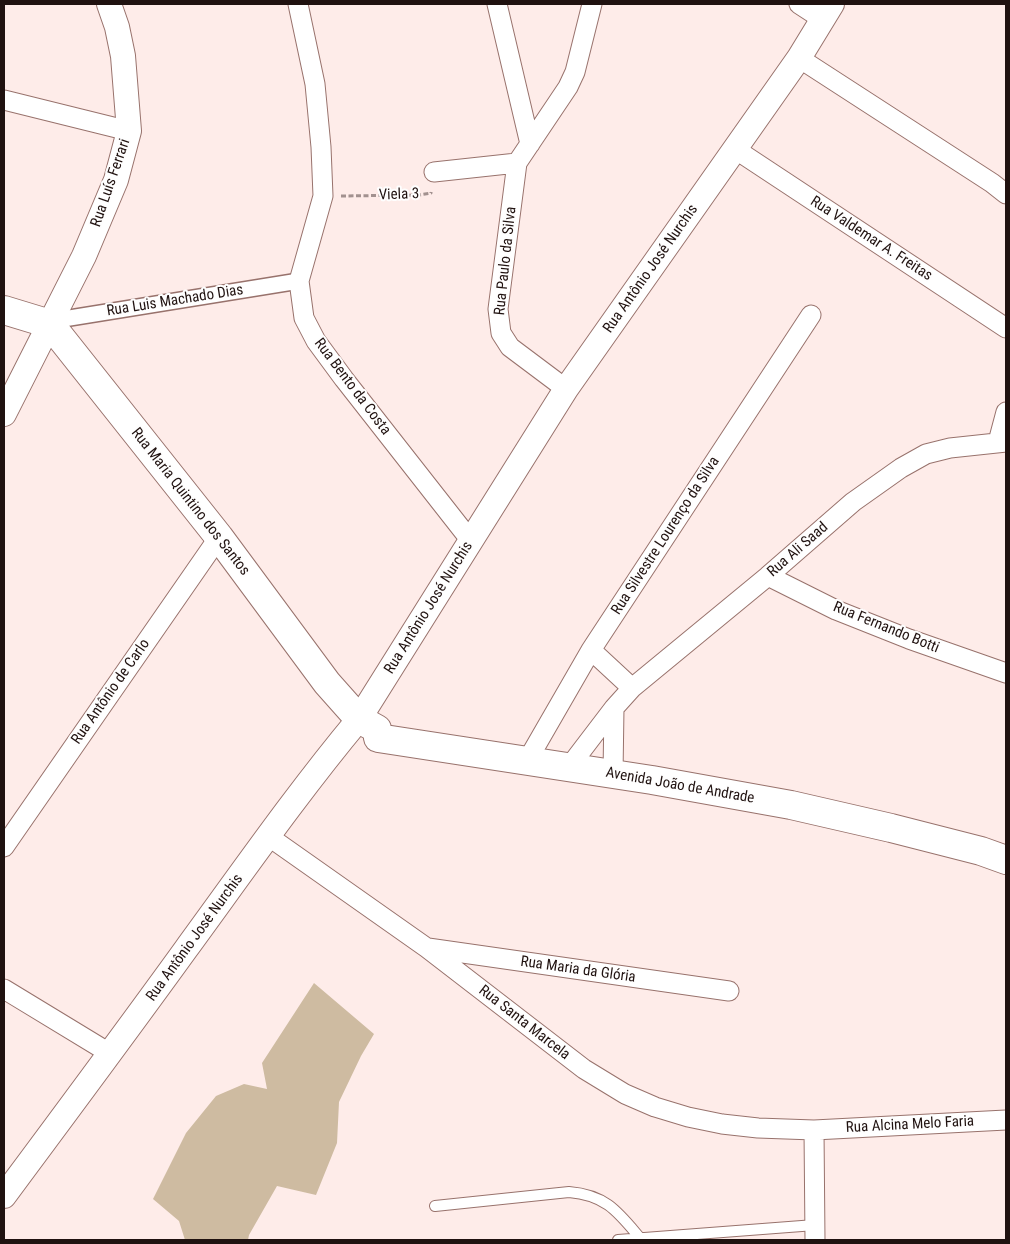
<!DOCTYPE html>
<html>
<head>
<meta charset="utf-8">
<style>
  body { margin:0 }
  #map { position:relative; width:1010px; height:1244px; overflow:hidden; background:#feece9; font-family:"Roboto Condensed",sans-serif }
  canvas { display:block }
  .frame { position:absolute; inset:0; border:5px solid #201210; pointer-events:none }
</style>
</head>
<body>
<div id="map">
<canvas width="1010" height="1244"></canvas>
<div class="frame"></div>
</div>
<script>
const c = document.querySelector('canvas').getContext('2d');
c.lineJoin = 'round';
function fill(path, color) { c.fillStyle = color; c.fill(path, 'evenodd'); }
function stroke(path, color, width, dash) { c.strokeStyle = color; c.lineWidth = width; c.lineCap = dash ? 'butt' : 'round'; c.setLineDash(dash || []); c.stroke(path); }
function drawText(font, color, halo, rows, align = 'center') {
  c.font = font + ' "Roboto Condensed",sans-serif'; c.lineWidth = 4; c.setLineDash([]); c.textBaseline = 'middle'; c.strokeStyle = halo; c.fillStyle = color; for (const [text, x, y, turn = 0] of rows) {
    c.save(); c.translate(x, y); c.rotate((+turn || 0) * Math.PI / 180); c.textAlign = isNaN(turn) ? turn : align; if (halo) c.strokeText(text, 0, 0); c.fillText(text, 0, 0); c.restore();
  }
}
fill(new Path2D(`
  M 314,983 L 374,1034 L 361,1056 L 339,1102 L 337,1143 L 316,1195 L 277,1186 L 249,1235 L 248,1240 L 185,1240 L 179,1221 L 153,1199 L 186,1133 L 216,1096 L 244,1084 L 267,1089 L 262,1063 Z`), '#cebba1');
const service = new Path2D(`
  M 435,1206 L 569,1192 C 606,1195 618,1212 640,1238
  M 618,1240 L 815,1225`);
const pedestrian = new Path2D(`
  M 51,321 L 299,281`);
const minor = new Path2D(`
  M 298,4 L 315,84 L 321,147 L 323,196 L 299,281 L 304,318 L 316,341 L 344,379 L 471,541
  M 497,4 L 530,144
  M 799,4 L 822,19
  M 799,58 L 992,183 L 1006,194
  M 4,100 L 129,131
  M 735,149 L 1006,328
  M 434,172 L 517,163
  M 566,389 L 510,347 L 501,333 L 498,309 L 517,163 L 568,87 L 575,72 L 592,4
  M 998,442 L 1006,412
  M 768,576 L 836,610 L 909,639 L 1006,673
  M 591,650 L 632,688
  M 527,761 L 591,650 L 811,315
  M 569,767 L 614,708 L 632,688 L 768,576 L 853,502 L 901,468 L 926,454 L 950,448 L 1006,442
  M 613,774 L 614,708
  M 268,836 L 427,948 L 584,1069 L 625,1094 L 655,1107 L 688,1117 L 722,1124 L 758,1128 L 814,1130 L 1006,1120
  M 4,847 L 219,537
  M 428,948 L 729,991
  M 4,989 L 111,1054
  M 814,1130 L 815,1240`);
const tertiary = new Path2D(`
  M 4,414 L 84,256 L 116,180 L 129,131 L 123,56 L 117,27 L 109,4
  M 4,1196 C 65,1114 126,1032 186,949 C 243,871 298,792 359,719 L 566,389 L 799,58 L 832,4`);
const secondary = new Path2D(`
  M 4,310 L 50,324 L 219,537 L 327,683 L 359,719 L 377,729 L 378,738 L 652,780 L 791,805 L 891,828 L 981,851 L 1006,860`);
stroke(service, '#98726c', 12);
stroke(pedestrian, '#98726c', 18);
stroke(minor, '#98726c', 21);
stroke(tertiary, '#98726c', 26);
stroke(secondary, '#98726c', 30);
stroke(new Path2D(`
  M 341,196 L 419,195 L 431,193 L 431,192`), '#a2918f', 3, [5, 2.5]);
stroke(service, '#fff', 10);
stroke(pedestrian, '#fff', 15);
stroke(minor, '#fff', 19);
stroke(tertiary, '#fff', 24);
stroke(secondary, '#fff', 28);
drawText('15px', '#201210', '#fefefe', [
  ["Rua Luís Ferrari",111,183,-71],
  ["Viela 3",399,195,-2],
  ["Rua Valdemar A. Freitas",871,239,33],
  ["Rua Paulo da Silva",506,261,-84],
  ["Rua Antônio José Nurchis",651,269,-55],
  ["Rua Luis Machado Dias",175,301,-9],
  ["Rua Bento da Costa",352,387,53],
  ["Rua Maria Quintino dos Santos",190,502,52],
  ["Rua Silvestre Lourenço da Silva",666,536,-57],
  ["Rua Ali Saad",798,550,-41],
  ["Rua Antônio José Nurchis",429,608,-58],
  ["Rua Fernando Botti",886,628,22],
  ["Rua Antônio de Carlo",111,692,-55],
  ["Avenida João de Andrade",680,786,10],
  ["Rua Antônio José Nurchis",195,938,-54],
  ["Rua Maria da Glória",578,970,8],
  ["Rua Santa Marcela",524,1023,38],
  ["Rua Alcina Melo Faria",910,1125,-3]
]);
</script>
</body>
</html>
